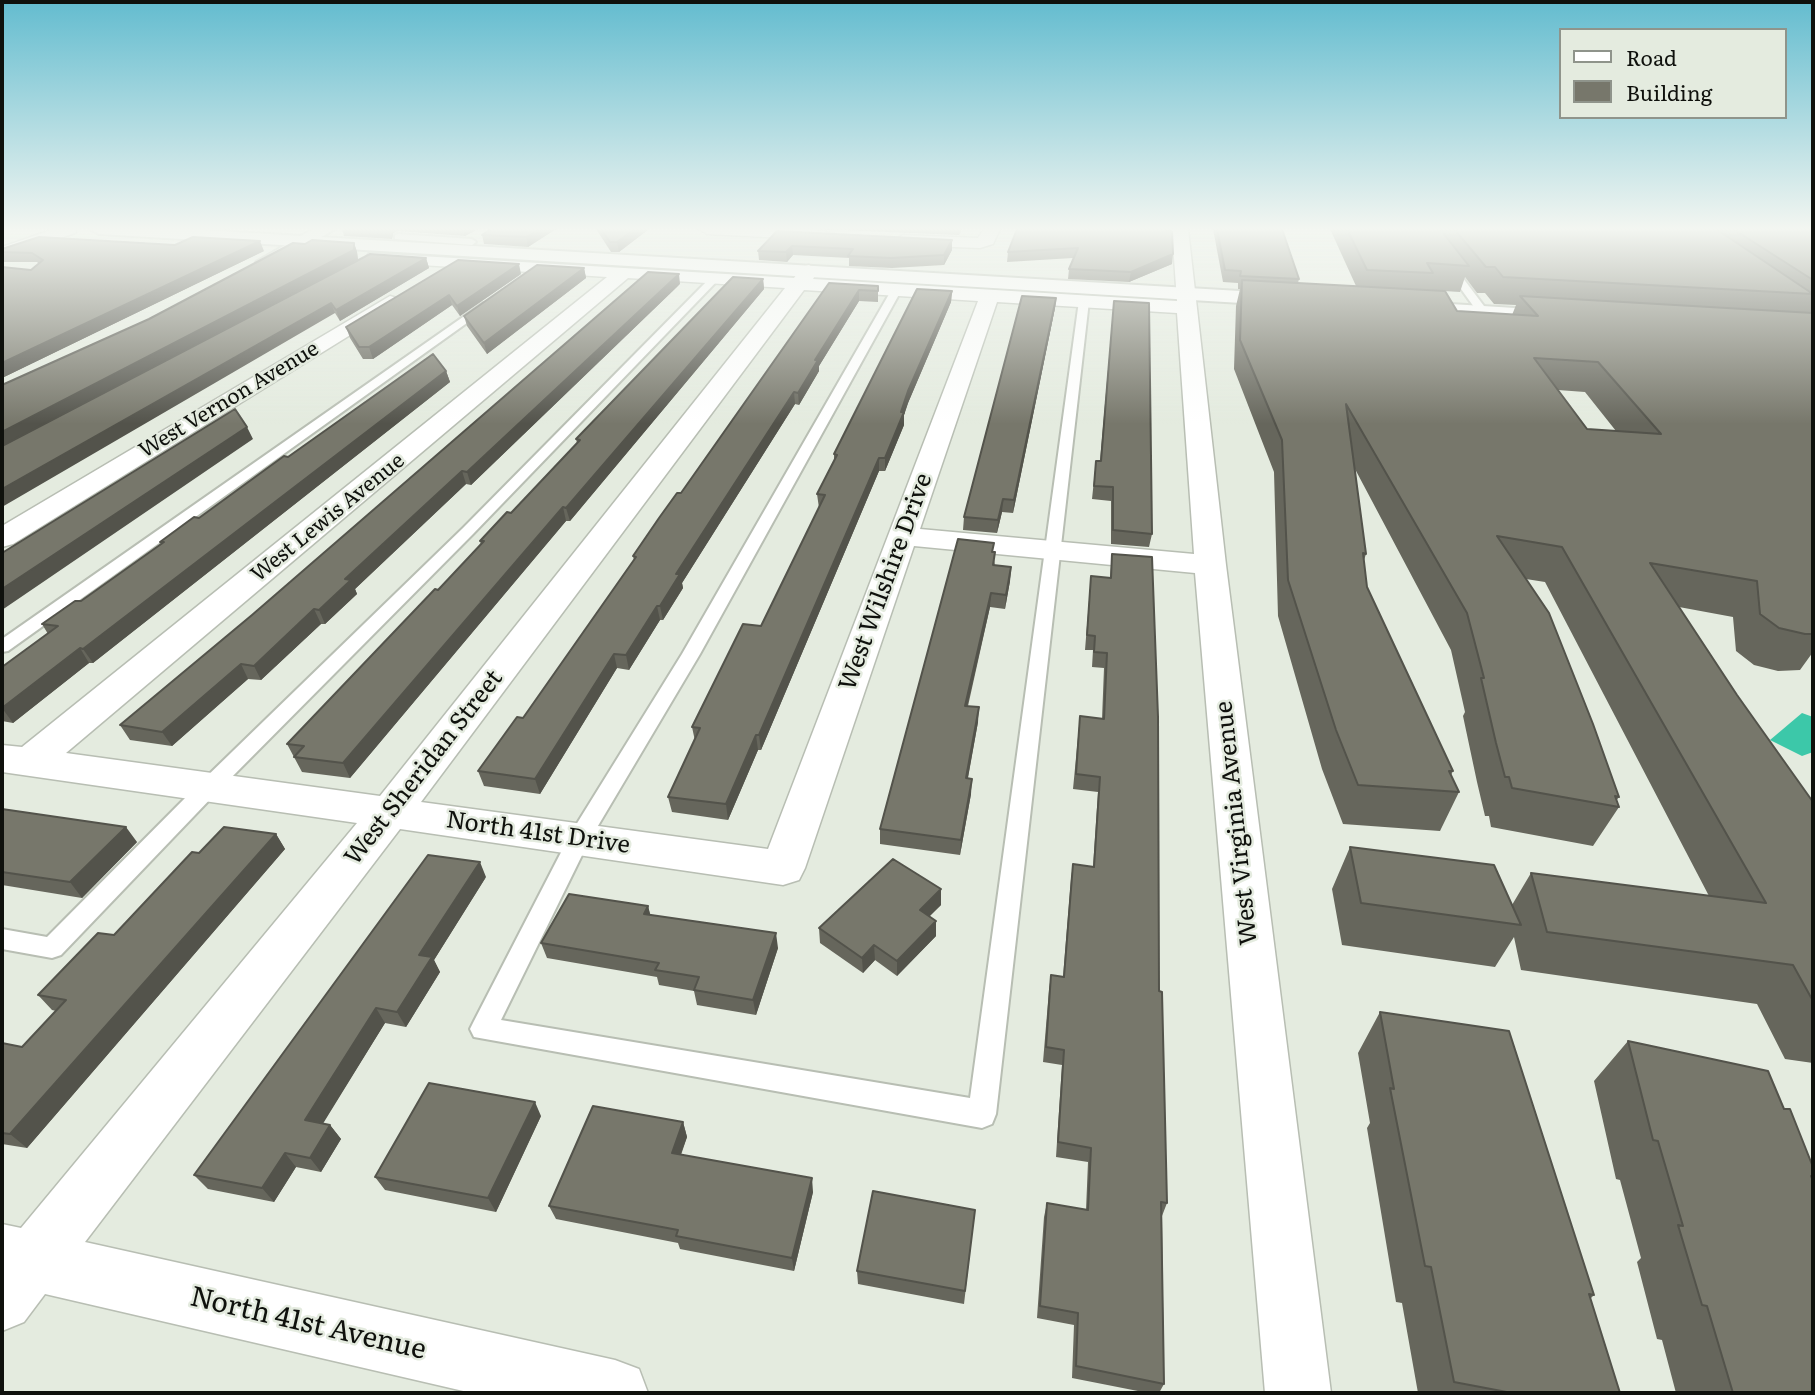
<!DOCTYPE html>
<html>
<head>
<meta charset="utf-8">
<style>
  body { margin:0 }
  #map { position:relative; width:1815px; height:1395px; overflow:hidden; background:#e4ebdf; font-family:Literata,serif }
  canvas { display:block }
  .frame { position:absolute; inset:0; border:4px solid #0f110d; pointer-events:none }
  .legend { position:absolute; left:1559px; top:28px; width:228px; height:91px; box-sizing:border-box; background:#e4ebdf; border:2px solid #8f948b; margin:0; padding:9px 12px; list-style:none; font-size:21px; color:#0f110d }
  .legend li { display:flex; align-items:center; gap:14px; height:35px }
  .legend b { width:35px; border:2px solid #8f948b }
</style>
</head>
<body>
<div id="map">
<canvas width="1815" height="1395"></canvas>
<div class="frame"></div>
<ul class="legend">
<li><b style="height:9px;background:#fff"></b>Road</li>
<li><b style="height:19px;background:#77776b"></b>Building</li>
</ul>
</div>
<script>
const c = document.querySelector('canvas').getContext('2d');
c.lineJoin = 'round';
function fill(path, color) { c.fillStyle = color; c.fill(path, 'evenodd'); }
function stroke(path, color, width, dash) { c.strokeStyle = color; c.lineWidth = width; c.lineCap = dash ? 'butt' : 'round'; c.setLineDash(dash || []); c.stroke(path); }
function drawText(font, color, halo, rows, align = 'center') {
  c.font = font + ' Literata,serif'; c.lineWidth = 5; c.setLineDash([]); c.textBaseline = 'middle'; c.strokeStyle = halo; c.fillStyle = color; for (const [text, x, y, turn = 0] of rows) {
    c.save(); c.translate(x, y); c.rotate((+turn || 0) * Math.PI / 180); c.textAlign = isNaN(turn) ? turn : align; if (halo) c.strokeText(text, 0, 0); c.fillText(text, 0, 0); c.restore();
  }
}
fill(new Path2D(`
  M 1802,713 L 1813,717 L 1813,752 L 1802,756 L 1770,740 Z`), '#3cc8a9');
const service = new Path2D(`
  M 1418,229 L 1426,229 L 1487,310 L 1487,314 L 1479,314 Z
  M 398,234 L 472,239 L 476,242 L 472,245 L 395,239 L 395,235 Z
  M 712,276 L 720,278 L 473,534 L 217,792 L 61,955 L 52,958 L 2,949 L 2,929 L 47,937 L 201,782 L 463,528 Z
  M 897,286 L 902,289 L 700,654 L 589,841 L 501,1020 L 970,1098 L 1079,301 L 1084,298 L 1089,301 L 996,1114 L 992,1124 L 982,1128 L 474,1037 L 470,1029 L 474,1021 L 571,833 L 682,654 L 892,289 Z
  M 483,303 L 492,305 L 8,651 L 2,652 L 2,639 Z`);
const minor = new Path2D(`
  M 54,229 L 77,229 L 75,233 L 2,258 L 2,247 Z
  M 699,229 C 720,229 822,224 832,235 L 824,240 L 707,234 Z
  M 984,229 L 1000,229 L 993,244 L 980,248 L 903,245 L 894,240 L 903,235 L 978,238 Z
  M 1172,229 L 1188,229 L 1226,565 L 1331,1393 L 1265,1393 L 1195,573 L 914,546 L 805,868 L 799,880 L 783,885 L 400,829 L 85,1242 L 615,1360 L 639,1369 L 648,1393 L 472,1393 L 45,1294 L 24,1322 L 2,1331 L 2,1224 L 21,1228 L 357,823 L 2,772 L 2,745 L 22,747 L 607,277 L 375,262 L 366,257 L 369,253 L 794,278 L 802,267 L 809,265 L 818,271 L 813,279 L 1177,301 ZM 628,278 L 785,288 L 380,796 L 66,753 ZM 804,290 L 978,301 L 768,849 L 421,802 ZM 997,302 L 1177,313 L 1194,554 L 920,529 Z
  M 390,296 L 397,298 L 400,302 L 397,306 L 13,544 L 2,547 L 2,526 Z`);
const tertiary = new Path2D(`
  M 313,229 L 335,229 L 272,266 L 258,266 L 256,262 Z`);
const secondary = new Path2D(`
  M 90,229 L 184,229 L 1291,294 L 1298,296 L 1301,300 L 1298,304 L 1291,306 L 99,234 Z
  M 1403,301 L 1563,311 L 1571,312 L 1574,317 L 1571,322 L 1563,323 L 1396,311 L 1393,307 L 1396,303 Z`);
stroke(service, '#b8beb3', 4);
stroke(minor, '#b8beb3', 3);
stroke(tertiary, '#b8beb3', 4);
stroke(secondary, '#b8beb3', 4);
fill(service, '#fff');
fill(minor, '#fff');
fill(tertiary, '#fff');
fill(secondary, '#fff');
fill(new Path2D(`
  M 342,229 L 478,229 L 465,236 L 398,231 L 393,233 L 392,239 L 344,236 Z
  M 556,229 L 528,247 L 484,244 L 482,235 Z
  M 596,229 L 649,229 L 619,252 L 611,252 Z
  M 818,229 L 962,229 L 959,235 Z
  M 1017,229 L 1172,264 L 1129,282 L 1068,279 L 1069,269 L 1073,258 L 1007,262 L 1008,252 Z
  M 1213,229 L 1282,229 L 1299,279 L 1298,283 L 1356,286 L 1330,229 L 1813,229 L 1813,652 L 1800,670 L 1778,671 L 1754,665 L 1736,651 L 1733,617 L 1679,607 L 1737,695 L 1813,802 L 1813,1063 L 1785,1059 L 1757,1004 L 1521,970 L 1514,937 L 1495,967 L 1342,945 L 1332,889 L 1350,847 L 1512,905 L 1531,873 L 1709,896 L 1545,582 L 1526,579 L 1619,797 L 1616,801 L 1619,807 L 1593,846 L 1491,827 L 1489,816 L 1485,816 L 1477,782 L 1463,716 L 1465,712 L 1451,650 L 1355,469 L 1366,554 L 1364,560 L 1367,587 L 1453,771 L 1451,775 L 1459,792 L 1440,831 L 1343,824 L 1322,769 L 1278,616 L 1274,472 L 1234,369 L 1236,306 L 1240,289 L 1238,289 L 1238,283 L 1223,282 ZM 1465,277 L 1477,293 L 1485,293 L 1494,304 L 1516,305 L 1512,315 L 1457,311 L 1428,290 L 1460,292 ZM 1558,390 L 1585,392 L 1616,431 L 1587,429 Z
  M 777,231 L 952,240 L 952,250 L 944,265 L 892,268 L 849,266 L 849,258 L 793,255 L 787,262 L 759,260 L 758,251 Z
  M 354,243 L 357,252 L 358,260 L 258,312 L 426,258 L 429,268 L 340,321 L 335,313 L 149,319 L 305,244 Z
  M 2,249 L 264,251 L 2,378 L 2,267 L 31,270 L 39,264 L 37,262 L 2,262 Z
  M 584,268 L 586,278 L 487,354 L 467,326 L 464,316 Z
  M 521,274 L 460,316 L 452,305 L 373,359 L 363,359 L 350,338 L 346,327 Z
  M 763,279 L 764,289 L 570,521 L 566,521 L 350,778 L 302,772 L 287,744 L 438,590 L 481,545 L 480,541 L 511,513 L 577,443 L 576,439 Z
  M 829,283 L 878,286 L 878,302 L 859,301 L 819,366 L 819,371 L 799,405 L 795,404 L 682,583 L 683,588 L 663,620 L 660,620 L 629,670 L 617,668 L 540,794 L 484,786 L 478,771 L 523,718 L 634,560 L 633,556 L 681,493 Z
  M 680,284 L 471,485 L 466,484 L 355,589 L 357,594 L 325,624 L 321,624 L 261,680 L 248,679 L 172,746 L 130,740 L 120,725 Z
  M 952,291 L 951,302 L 908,403 L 904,415 L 904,425 L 885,471 L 879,471 L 761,750 L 758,750 L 728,820 L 672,812 L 668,797 L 695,741 L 692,727 L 761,626 L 819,508 L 817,494 L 834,461 L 834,454 Z
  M 1056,298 L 1055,308 L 1013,513 L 1002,512 L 997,533 L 963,530 L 964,517 Z
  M 1113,312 L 1152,534 L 1149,547 L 1111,544 L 1111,501 L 1092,499 L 1096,461 L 1100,461 Z
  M 446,371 L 450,382 L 93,663 L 89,663 L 13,723 L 2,721 L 2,667 L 48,634 L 42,624 L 81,601 L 161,544 L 160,542 L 199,518 L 288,457 Z
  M 993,552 L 995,566 L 1011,567 L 1010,581 L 1005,609 L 990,607 L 968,706 L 978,722 L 968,778 L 971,794 L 960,855 L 880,844 L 880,829 Z
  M 1112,554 L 1159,991 L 1167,1203 L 1162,1216 L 1164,1384 L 1159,1393 L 1148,1393 L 1072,1378 L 1074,1325 L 1037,1318 L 1044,1217 L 1047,1203 L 1086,1210 L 1088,1162 L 1056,1157 L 1062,1065 L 1043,1062 L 1049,990 L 1051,975 L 1063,977 L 1071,879 L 1073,864 L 1093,867 L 1098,792 L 1073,789 L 1080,716 L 1102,719 L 1104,668 L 1092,667 L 1093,650 L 1085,650 L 1091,576 L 1110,578 Z
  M 2,809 L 137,842 L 82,898 L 2,885 Z
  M 276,834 L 285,849 L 27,1148 L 2,1144 L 2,1043 L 22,1047 L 56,1011 L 52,1010 L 38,995 L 114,935 L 199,853 Z
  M 486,877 L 434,960 L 440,972 L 406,1027 L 385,1023 L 322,1124 L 330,1125 L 341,1139 L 321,1172 L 296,1167 L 274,1202 L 208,1189 L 194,1175 Z
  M 941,905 L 929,916 L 936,921 L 936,936 L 897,976 L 875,960 L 863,973 L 820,943 L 819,928 Z
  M 648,906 L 650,915 L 778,948 L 756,1015 L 697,1005 L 694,991 L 659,985 L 657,977 L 547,958 L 541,943 Z
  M 1380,1012 L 1594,1295 L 1590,1299 L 1620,1393 L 1418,1393 L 1402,1303 L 1396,1302 L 1367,1128 L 1370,1123 L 1358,1053 Z
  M 1628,1041 L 1784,1109 L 1813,1167 L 1813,1393 L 1676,1393 L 1662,1340 L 1657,1339 L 1637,1262 L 1641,1258 L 1620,1180 L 1616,1179 L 1594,1081 Z
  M 541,1116 L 496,1212 L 385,1190 L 375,1177 Z
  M 683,1122 L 687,1137 L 681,1155 L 813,1192 L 794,1271 L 680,1249 L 678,1243 L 556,1219 L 549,1206 Z
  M 975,1210 L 964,1304 L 858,1284 L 857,1271 Z`), '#66665c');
fill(new Path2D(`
  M 390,229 L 397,229 L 398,231 L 393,233 L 392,239 Z
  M 463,229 L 478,229 L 465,236 Z
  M 540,229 L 556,229 L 528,247 L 526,237 Z
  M 635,229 L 649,229 L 619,252 L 617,242 Z
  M 952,240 L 952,250 L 944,265 L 944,255 Z
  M 260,241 L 264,251 L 2,378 L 2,363 Z
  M 354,243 L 357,252 L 358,260 L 2,448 L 2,432 Z
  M 792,246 L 793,255 L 787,262 L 786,252 Z
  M 1173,254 L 1172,264 L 1129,282 L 1131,272 Z
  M 426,258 L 429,268 L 340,321 L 336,310 Z
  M 519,264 L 521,274 L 460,316 L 457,306 Z
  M 584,268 L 586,278 L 487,354 L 484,343 Z
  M 679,274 L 680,284 L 471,485 L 467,472 Z
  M 763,279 L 764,289 L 570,521 L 566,508 Z
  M 859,290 L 859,301 L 819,366 L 819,371 L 799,405 L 798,393 L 815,360 Z
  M 952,291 L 951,302 L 908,403 L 904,415 L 904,425 L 885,471 L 885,458 L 908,391 Z
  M 449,295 L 452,305 L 373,359 L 369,347 Z
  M 1056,298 L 1055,308 L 1013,513 L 1014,500 Z
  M 331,303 L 335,313 L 2,507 L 2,489 Z
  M 446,371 L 450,382 L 93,663 L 83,649 Z
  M 794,392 L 795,404 L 682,583 L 683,588 L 663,620 L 660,606 L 676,574 Z
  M 247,427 L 253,439 L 2,610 L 2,589 Z
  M 879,458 L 879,471 L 761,750 L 759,735 Z
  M 462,471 L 466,484 L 355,589 L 357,594 L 325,624 L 319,610 L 345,579 Z
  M 1003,499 L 1002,512 L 997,533 L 998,520 Z
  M 563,507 L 566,521 L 350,778 L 343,763 Z
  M 1011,567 L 1010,581 L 1005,609 L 1006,595 Z
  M 991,593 L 990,607 L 964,720 L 965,706 Z
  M 657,606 L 660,620 L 629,670 L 626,655 Z
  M 314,609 L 321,624 L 261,680 L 254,666 Z
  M 80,648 L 89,663 L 13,723 L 2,708 Z
  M 614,654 L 617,668 L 540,794 L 535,779 Z
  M 241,664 L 248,679 L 172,746 L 162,732 Z
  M 979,707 L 978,722 L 965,793 L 966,778 Z
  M 756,735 L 758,750 L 728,820 L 726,804 Z
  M 972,779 L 971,794 L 960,855 L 961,840 Z
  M 126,827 L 137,842 L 82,898 L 70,882 Z
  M 276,834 L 285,849 L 27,1148 L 10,1134 Z
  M 480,862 L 486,877 L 434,960 L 440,972 L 406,1027 L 397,1012 L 419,955 Z
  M 941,889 L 941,905 L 920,926 L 920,910 Z
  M 648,906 L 652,921 L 644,914 Z
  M 936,921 L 936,936 L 897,976 L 897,961 Z
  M 776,933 L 778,948 L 756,1015 L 753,1000 Z
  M 874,945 L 875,960 L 863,973 L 862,958 Z
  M 376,1008 L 385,1023 L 316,1135 L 305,1120 Z
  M 535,1102 L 541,1116 L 496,1212 L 488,1198 Z
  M 683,1122 L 687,1137 L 676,1167 L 672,1153 Z
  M 330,1125 L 341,1139 L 321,1172 L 310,1158 Z
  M 285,1153 L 296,1167 L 274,1202 L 262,1188 Z
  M 812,1178 L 813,1192 L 794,1271 L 792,1258 Z`), '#53534b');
const building = new Path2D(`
  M 491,229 L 540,229 L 526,237 L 482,235 Z
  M 601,229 L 635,229 L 617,242 L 610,242 Z
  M 1017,229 L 1166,229 L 1172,232 L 1173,254 L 1131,272 L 1069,269 L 1078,248 L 1008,252 Z
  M 1217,229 L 1282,229 L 1299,279 L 1240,276 L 1241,271 L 1225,270 Z
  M 1347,229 L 1440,229 L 1469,266 L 1427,263 L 1433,273 L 1367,270 Z
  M 1454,229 L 1716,229 L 1813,294 L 1503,277 L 1495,267 L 1486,267 Z
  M 1733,229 L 1813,229 L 1813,280 Z
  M 777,231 L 952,240 L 944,255 L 891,258 L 848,256 L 853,249 L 792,246 L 786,252 L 758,251 Z
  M 39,237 L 175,245 L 193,237 L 260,241 L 2,363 L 2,267 L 31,270 L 43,260 L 32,253 L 2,252 L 2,249 Z
  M 312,240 L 354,243 L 354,250 L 2,432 L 2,385 L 149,319 L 293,243 L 305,244 Z
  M 370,254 L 426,258 L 336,310 L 331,303 L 2,489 L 2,446 Z
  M 458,260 L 519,264 L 457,306 L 449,295 L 369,347 L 359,347 L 346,327 Z
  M 537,265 L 584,268 L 484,343 L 464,316 Z
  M 648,272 L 679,274 L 467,472 L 462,471 L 345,579 L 351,580 L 319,610 L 314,609 L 254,666 L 241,664 L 162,732 L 120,725 L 252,615 Z
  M 733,277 L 763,279 L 566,508 L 563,507 L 343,763 L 294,757 L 304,746 L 287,744 L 435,589 L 438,590 L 484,541 L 480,541 L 507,512 L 511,513 L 580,440 L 576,439 Z
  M 1242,280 L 1445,291 L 1457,311 L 1538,316 L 1520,296 L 1813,313 L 1813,634 L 1805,634 L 1779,628 L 1760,614 L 1757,581 L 1650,563 L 1737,695 L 1813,802 L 1813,1001 L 1793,965 L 1547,932 L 1531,873 L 1766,903 L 1562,547 L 1497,536 L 1549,613 L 1593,724 L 1619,797 L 1615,796 L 1619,807 L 1512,788 L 1509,777 L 1505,777 L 1496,743 L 1481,678 L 1484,678 L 1467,613 L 1346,404 L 1366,554 L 1363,553 L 1367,587 L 1453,771 L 1449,771 L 1459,792 L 1358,785 L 1336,730 L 1288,580 L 1282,440 L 1240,340 ZM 1534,358 L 1598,362 L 1661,434 L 1587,429 Z
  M 829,283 L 878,286 L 878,291 L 859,290 L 815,360 L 818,360 L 798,393 L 794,392 L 676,574 L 680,574 L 660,606 L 657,606 L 626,655 L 614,654 L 535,779 L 478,771 L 517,717 L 523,718 L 636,557 L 633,556 L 659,518 L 677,493 L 681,493 Z
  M 917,289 L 952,291 L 908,391 L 901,412 L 904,412 L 885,458 L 879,458 L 759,735 L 756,735 L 726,804 L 668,797 L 700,728 L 692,727 L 743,624 L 761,626 L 825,495 L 817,494 L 837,455 L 834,454 Z
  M 1022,296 L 1056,298 L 1014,500 L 1003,499 L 998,520 L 964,517 Z
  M 1114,301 L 1149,303 L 1152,534 L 1113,530 L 1113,487 L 1094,486 L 1096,461 L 1101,461 Z
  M 433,354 L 446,371 L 83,649 L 80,648 L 2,708 L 2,667 L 58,626 L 42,624 L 75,601 L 81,601 L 164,542 L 160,542 L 194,517 L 199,518 L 284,456 L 288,457 Z
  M 235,409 L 247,427 L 2,589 L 2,553 Z
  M 958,539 L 994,543 L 992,552 L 995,552 L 993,565 L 1011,567 L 1006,595 L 991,593 L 965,706 L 979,707 L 966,778 L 972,779 L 961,840 L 880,829 Z
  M 1112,554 L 1152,557 L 1158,717 L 1159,991 L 1162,992 L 1167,1203 L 1161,1202 L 1164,1384 L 1076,1366 L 1078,1313 L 1040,1306 L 1047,1203 L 1088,1210 L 1091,1148 L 1058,1142 L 1064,1050 L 1046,1047 L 1051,975 L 1064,977 L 1073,864 L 1094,867 L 1100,777 L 1076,774 L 1080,716 L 1104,719 L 1107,653 L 1094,652 L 1095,636 L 1087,635 L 1091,576 L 1111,578 Z
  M 2,809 L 126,827 L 70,882 L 2,872 Z
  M 224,827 L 276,834 L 10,1134 L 2,1133 L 2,1043 L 22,1047 L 66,1000 L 38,995 L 98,933 L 114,935 L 192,852 L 199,853 Z
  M 1350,847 L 1494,865 L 1521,925 L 1361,903 Z
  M 428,855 L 480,862 L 419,955 L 432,957 L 397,1012 L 376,1008 L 305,1120 L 330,1125 L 310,1158 L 285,1153 L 262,1188 L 194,1175 Z
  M 893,859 L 941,889 L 920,910 L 936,921 L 897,961 L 874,945 L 862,958 L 819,928 Z
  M 569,894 L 648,906 L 644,914 L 776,933 L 753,1000 L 694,990 L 699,977 L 655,970 L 659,963 L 541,943 Z
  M 1380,1012 L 1509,1031 L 1594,1295 L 1589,1294 L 1620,1393 L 1512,1393 L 1454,1382 L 1431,1267 L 1425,1266 L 1390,1088 L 1394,1089 Z
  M 1628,1041 L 1768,1071 L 1784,1109 L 1790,1109 L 1813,1167 L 1813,1176 L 1811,1176 L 1813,1181 L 1813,1393 L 1733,1393 L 1707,1306 L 1702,1305 L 1678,1225 L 1683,1226 L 1658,1141 L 1653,1140 Z
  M 429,1083 L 535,1102 L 488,1198 L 375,1177 Z
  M 593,1106 L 683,1122 L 672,1153 L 812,1178 L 792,1258 L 676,1236 L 678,1230 L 549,1206 Z
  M 873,1191 L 975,1210 L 965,1291 L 857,1271 Z`);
fill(building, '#77776b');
stroke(building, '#53534b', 2);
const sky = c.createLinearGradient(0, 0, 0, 424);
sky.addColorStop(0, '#63bccf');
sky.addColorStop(0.54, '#f3f6f1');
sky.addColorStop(1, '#f3f6f100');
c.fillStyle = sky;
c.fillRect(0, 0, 1815, 424);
drawText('21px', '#0f110d', '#e4ebdf', [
  ["West Vernon Avenue",229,400,-31],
  ["West Lewis Avenue",328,518,-39]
]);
drawText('24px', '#0f110d', '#e4ebdf', [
  ["West Wilshire Drive",886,582,-70],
  ["West Sheridan Street",424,768,-52],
  ["West Virginia Avenue",1237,823,-96],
  ["North 41st Drive",538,833,8]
]);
drawText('28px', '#0f110d', '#e4ebdf', [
  ["North 41st Avenue",308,1324,13]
]);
</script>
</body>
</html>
